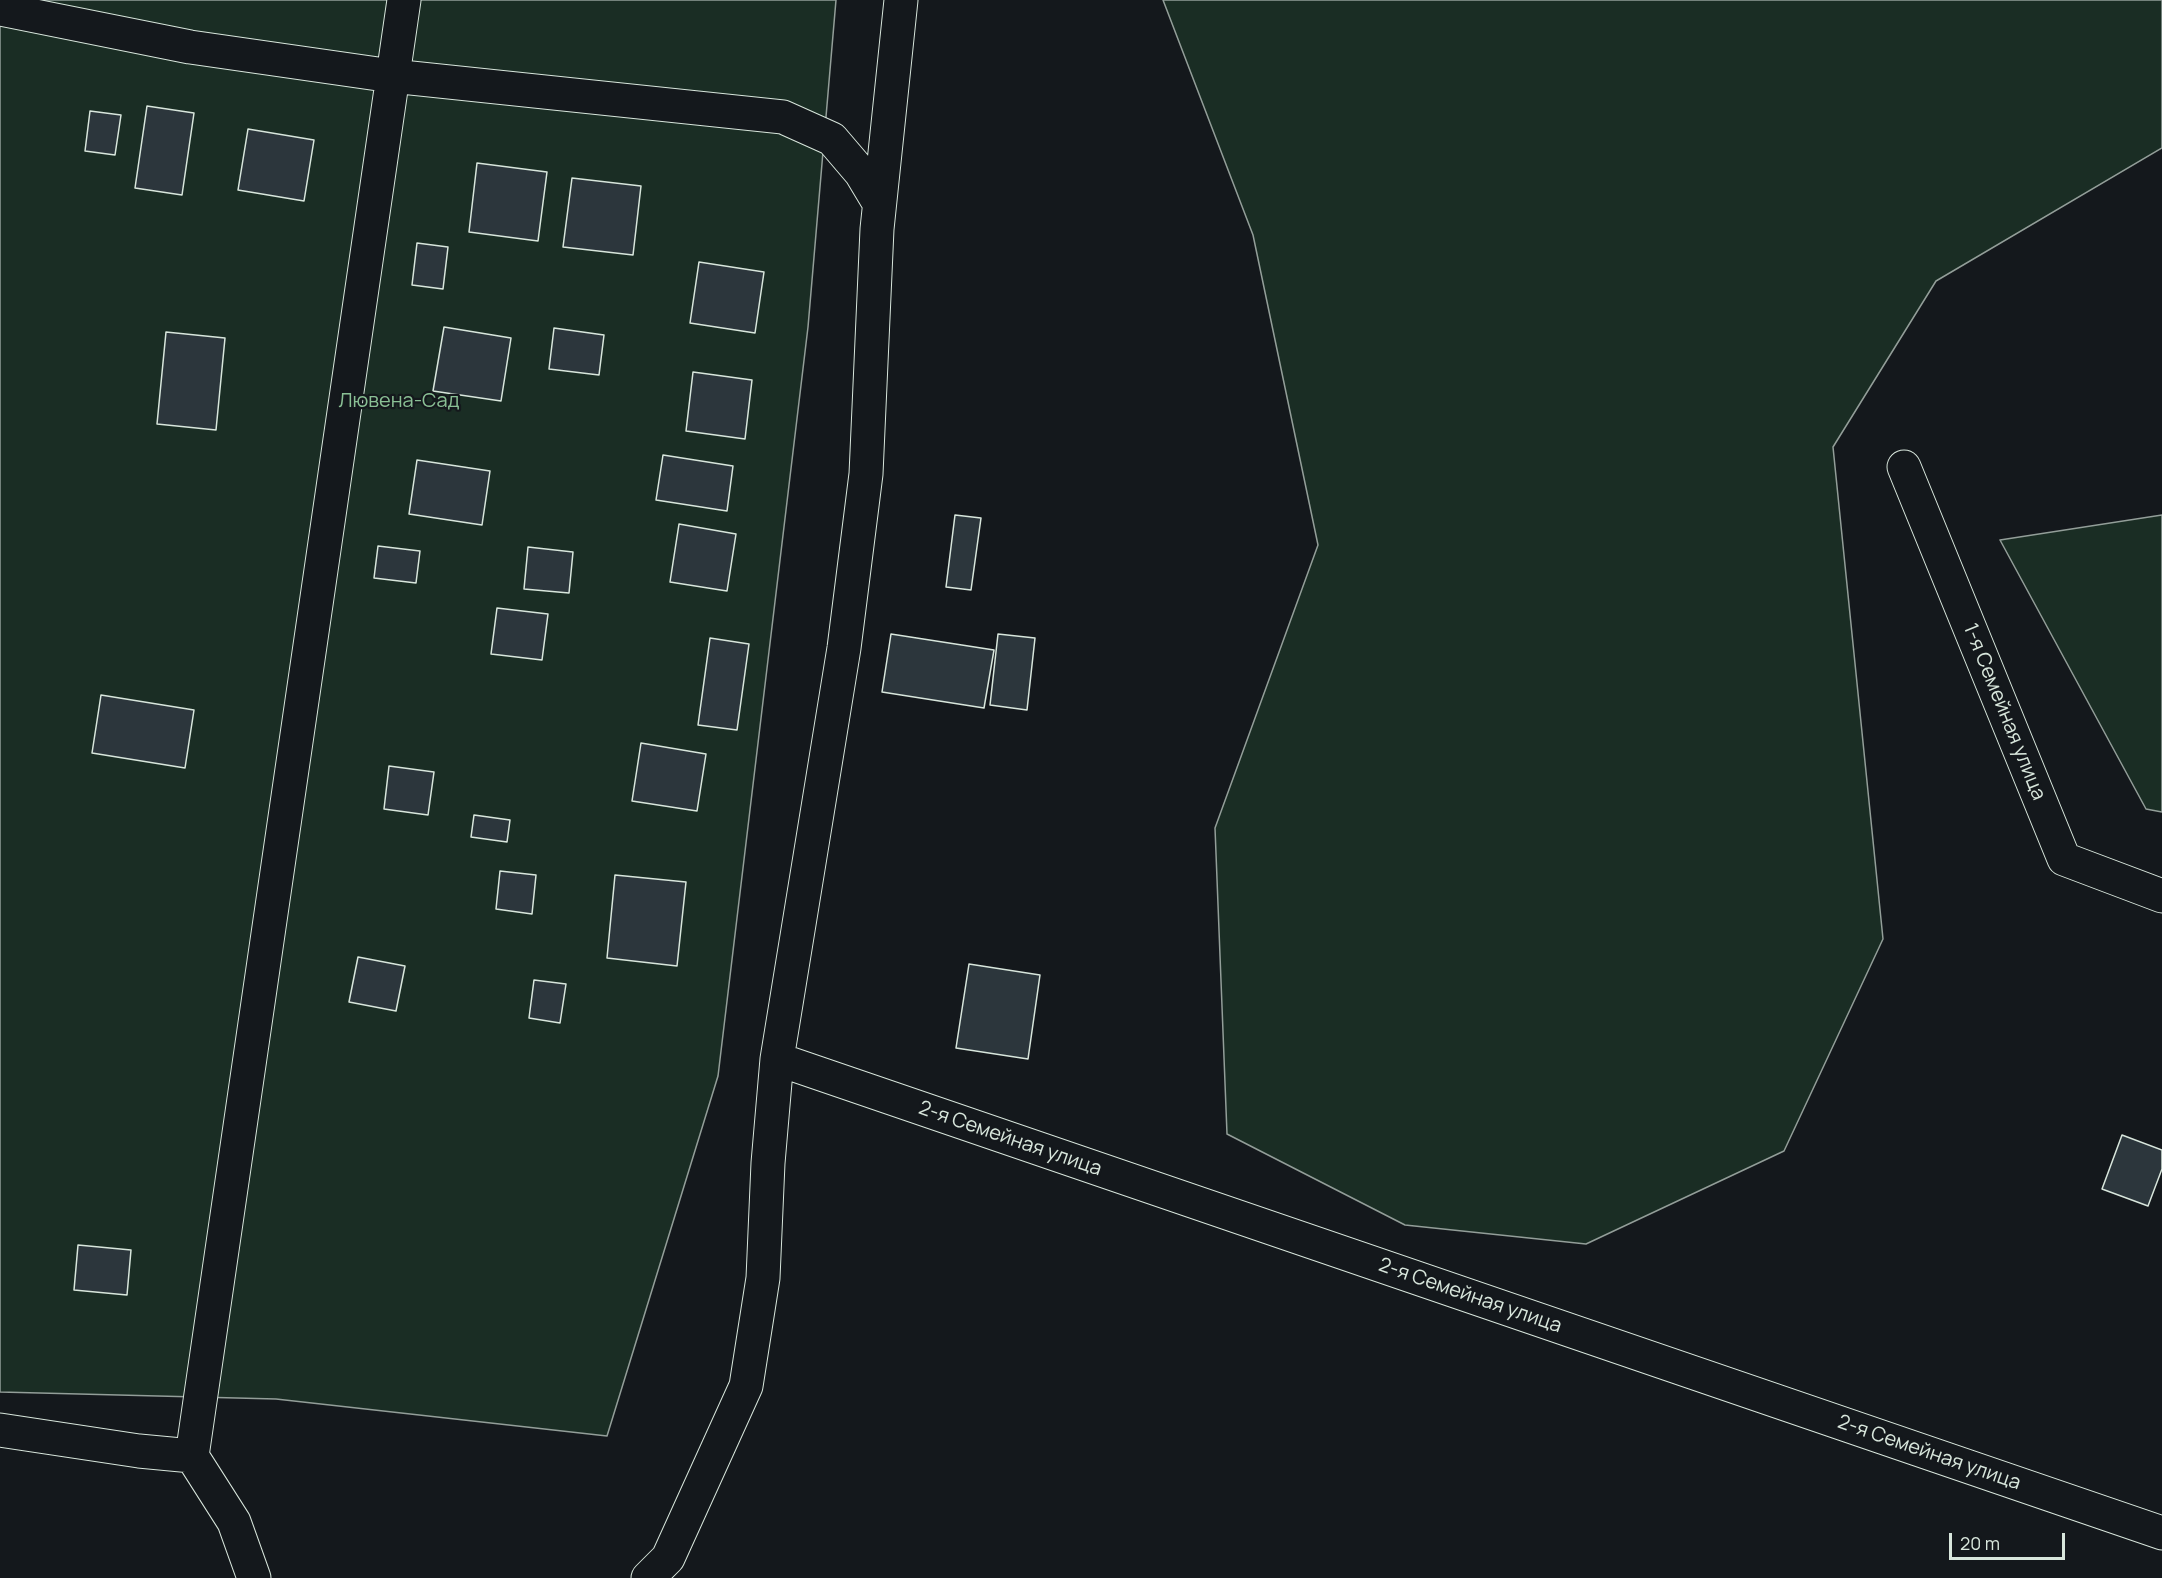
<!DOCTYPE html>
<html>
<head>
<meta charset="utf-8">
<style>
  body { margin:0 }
  #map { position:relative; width:2162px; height:1578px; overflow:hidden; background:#14181c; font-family:Manrope,sans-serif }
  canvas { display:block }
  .scale { position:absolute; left:1949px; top:1533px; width:116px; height:27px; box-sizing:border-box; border:3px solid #d8e6dc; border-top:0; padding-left:8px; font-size:18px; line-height:21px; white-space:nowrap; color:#d8e6dc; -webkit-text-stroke:4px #14181c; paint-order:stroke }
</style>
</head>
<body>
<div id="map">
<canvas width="2162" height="1578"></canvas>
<div class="scale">20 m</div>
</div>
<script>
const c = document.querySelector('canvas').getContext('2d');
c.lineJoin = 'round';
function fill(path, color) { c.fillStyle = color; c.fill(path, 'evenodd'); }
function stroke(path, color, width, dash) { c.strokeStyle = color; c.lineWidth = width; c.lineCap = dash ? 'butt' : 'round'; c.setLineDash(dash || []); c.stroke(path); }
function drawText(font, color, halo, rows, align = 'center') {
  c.font = font + ' Manrope,sans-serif'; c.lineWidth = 4.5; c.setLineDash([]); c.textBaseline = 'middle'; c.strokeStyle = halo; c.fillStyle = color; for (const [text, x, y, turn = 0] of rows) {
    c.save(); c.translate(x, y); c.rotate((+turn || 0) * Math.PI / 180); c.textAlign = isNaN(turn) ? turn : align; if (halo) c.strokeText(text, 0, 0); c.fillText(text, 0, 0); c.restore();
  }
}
const green = new Path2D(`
  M 0,0 L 836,0 L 808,327 L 718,1076 L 607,1436 L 276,1399 L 0,1392 Z
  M 1163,0 L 2162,0 L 2162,148 L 1936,281 L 1833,447 L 1883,939 L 1784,1151 L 1586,1244 L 1405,1225 L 1227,1134 L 1215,828 L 1318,545 L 1253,235 Z
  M 2162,515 L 2162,812 L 2146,809 L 2000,540 Z`);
fill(green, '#1a2d24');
stroke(green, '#939e99', 1.5);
const building = new Path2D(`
  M 147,106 L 194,113 L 182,195 L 135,188 Z
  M 90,111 L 121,115 L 115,155 L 85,151 Z
  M 248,129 L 314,140 L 304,201 L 238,190 Z
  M 477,163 L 547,172 L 538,241 L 469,232 Z
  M 572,178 L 641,186 L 633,255 L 563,247 Z
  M 417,243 L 448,247 L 443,289 L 412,285 Z
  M 699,262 L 764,272 L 755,333 L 690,323 Z
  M 444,327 L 511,338 L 501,401 L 433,391 Z
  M 554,328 L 604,335 L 599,375 L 549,369 Z
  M 166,332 L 225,338 L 216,430 L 157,424 Z
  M 693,372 L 752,380 L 745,439 L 686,431 Z
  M 663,455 L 733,466 L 727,511 L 656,500 Z
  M 417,460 L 490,471 L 482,525 L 409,514 Z
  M 955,515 L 981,518 L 971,590 L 946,587 Z
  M 679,524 L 736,534 L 727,591 L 670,582 Z
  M 378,546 L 420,551 L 416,583 L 374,578 Z
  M 528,547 L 573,552 L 569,593 L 524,589 Z
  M 497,608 L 548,614 L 542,660 L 491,654 Z
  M 891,634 L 994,650 L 984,708 L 882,692 Z
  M 998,634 L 1035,638 L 1027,710 L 990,705 Z
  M 710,638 L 749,644 L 737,730 L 698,725 Z
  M 101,695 L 194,710 L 185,768 L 92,753 Z
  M 641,743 L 706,754 L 697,811 L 632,801 Z
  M 389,766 L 434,772 L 428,815 L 384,809 Z
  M 474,815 L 510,820 L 507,842 L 471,837 Z
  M 500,871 L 536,875 L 532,914 L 496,909 Z
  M 615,875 L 686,882 L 677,966 L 607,958 Z
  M 358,957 L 405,966 L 396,1011 L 349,1002 Z
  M 969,964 L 1040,975 L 1028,1059 L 956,1048 Z
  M 534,980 L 566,984 L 560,1023 L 529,1018 Z
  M 2122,1135 L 2162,1150 L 2162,1169 L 2148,1206 L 2102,1189 Z
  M 78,1245 L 131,1250 L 127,1295 L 74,1290 Z`);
fill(building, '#2c363c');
stroke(building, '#d8e6dc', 1.5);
const minor = new Path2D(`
  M 0,9 L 190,47 L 392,76 L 783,117 L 832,139 L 861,173 L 879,203
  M 1904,467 L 2064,859 L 2162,896
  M 777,1059 L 2162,1533
  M 0,1430 L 139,1451 L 192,1456
  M 254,1578 L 234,1522 L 192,1456 L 404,0
  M 648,1578 L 668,1558 L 746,1386 L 763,1278 L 768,1163 L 777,1059 L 844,648 L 866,474 L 877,229 L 901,0`);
stroke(minor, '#d8e6dc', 35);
stroke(minor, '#14181c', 33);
drawText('20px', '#8ac095', '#14181c', [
  ["Лювена-Сад",399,401]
]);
drawText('20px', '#d8e6dc', '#14181c', [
  ["1-я Семейная улица",2004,712,68],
  ["2-я Семейная улица",1010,1139,19],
  ["2-я Семейная улица",1470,1296,19],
  ["2-я Семейная улица",1929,1453,19]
]);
</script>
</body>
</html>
